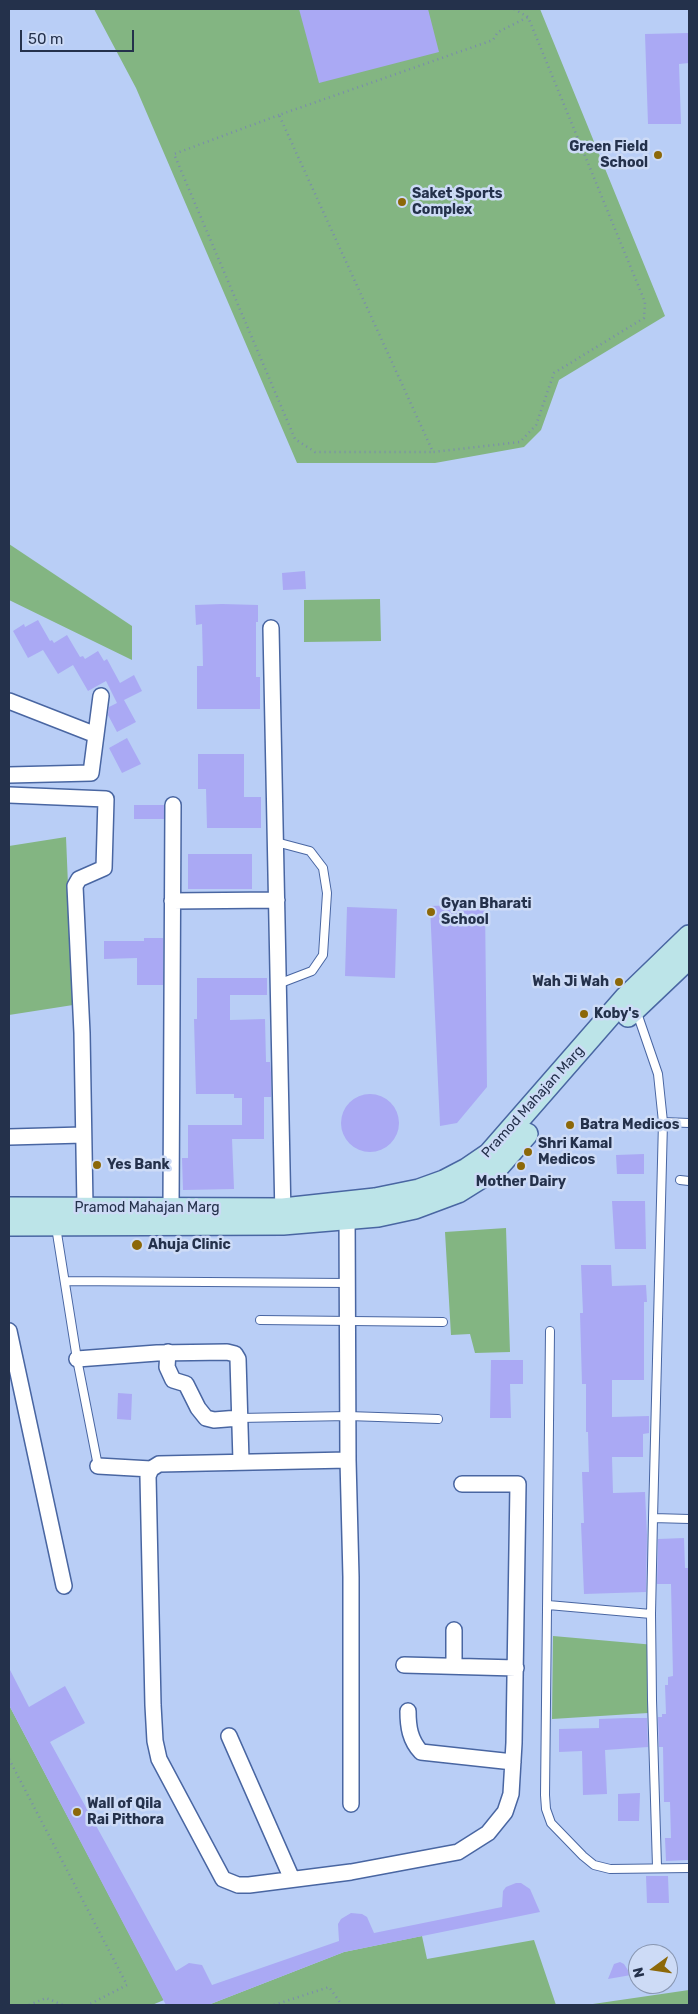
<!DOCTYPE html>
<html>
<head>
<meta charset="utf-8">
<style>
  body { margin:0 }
  #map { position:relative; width:698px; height:2014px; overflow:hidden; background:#b9cef6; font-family:Rubik,sans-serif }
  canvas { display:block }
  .frame { position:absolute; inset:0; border:10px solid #24314b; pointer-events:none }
  .north { position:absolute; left:628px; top:1944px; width:50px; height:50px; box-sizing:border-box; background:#cddbf6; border:1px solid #8997b2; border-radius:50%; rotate:256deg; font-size:14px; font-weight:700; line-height:20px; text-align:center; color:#24314b }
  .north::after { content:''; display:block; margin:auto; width:18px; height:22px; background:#8c6809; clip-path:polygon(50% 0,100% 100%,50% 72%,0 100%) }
  .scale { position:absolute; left:20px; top:30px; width:114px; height:22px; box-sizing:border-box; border:2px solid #24314b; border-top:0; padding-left:6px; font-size:15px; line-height:18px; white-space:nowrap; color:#24314b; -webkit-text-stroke:4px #cddbf6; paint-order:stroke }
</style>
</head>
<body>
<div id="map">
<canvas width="698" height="2014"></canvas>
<div class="frame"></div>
<div class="north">N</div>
<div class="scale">50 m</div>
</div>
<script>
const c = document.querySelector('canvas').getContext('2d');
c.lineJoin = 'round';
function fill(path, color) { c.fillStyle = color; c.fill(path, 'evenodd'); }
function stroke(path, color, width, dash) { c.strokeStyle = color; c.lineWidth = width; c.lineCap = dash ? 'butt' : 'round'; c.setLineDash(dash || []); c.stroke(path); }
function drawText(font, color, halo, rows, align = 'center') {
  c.font = font + ' Rubik,sans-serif'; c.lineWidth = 5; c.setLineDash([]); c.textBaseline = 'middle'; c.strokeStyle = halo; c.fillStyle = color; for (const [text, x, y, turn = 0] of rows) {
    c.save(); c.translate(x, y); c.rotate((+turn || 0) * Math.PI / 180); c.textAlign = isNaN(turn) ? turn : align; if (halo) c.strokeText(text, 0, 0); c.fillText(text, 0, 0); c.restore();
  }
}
fill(new Path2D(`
  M 94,9 L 540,9 L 665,316 L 559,380 L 541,430 L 524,447 L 435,463 L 297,463 L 136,88 Z
  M 9,544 L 132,626 L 132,660 L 9,600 Z
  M 380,599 L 381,641 L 304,642 L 304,600 Z
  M 66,837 L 73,1005 L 9,1015 L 9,846 Z
  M 506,1228 L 510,1352 L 475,1353 L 470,1334 L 451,1335 L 445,1232 Z
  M 553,1636 L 655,1645 L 648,1713 L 552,1719 Z
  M 9,1705 L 164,2000 L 152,2005 L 9,2005 Z
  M 422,1936 L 427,1959 L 534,1940 L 556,2005 L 208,2005 L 344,1952 Z
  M 689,1990 L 689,2005 L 586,2005 Z`), '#83b582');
fill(new Path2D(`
  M 299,9 L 428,9 L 439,52 L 319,83 Z
  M 689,33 L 689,63 L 679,64 L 681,124 L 648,124 L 645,34 Z
  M 305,571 L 306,589 L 283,590 L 282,573 Z
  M 222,604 L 258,605 L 258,622 L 256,622 L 256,677 L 260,677 L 260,709 L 197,709 L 197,666 L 203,666 L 202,624 L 196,625 L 195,605 Z
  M 38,620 L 50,641 L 52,640 L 54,643 L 67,635 L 80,657 L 83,656 L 85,659 L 98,651 L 104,661 L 107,659 L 120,683 L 134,675 L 142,691 L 124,700 L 136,722 L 117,732 L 108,715 L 109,707 L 117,703 L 106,681 L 88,691 L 73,665 L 58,674 L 43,650 L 28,658 L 13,631 L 24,624 L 25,627 Z
  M 127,738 L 141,764 L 122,773 L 109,748 Z
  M 198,754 L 244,754 L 244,797 L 261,797 L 261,828 L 207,828 L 206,789 L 198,789 Z
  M 134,805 L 164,805 L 164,819 L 134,819 Z
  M 188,854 L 252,854 L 252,889 L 188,889 Z
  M 485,904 L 487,1087 L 457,1123 L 440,1126 L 430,906 Z
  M 347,907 L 397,909 L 395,978 L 345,976 Z
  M 144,938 L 163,938 L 163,985 L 137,985 L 137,958 L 104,959 L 104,941 L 144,941 Z
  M 197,978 L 267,978 L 267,995 L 230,995 L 230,1020 L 265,1019 L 266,1062 L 270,1062 L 271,1073 L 271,1097 L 264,1097 L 264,1139 L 232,1139 L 234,1189 L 183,1190 L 182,1158 L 188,1158 L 188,1125 L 242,1125 L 242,1098 L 234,1098 L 234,1094 L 196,1094 L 194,1019 L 197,1019 Z
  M341 1123a29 29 0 1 1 58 0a29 29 0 1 1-58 0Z
  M 644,1154 L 644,1174 L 617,1174 L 616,1155 Z
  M 612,1201 L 645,1201 L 646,1249 L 615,1249 Z
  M 581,1265 L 611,1265 L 612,1286 L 646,1285 L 647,1302 L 644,1302 L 644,1380 L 612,1380 L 612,1417 L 649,1416 L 649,1433 L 643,1434 L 643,1457 L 612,1457 L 613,1493 L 645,1492 L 647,1535 L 646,1592 L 584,1594 L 581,1523 L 584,1523 L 582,1472 L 589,1472 L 588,1432 L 586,1432 L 586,1384 L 582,1384 L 580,1313 L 583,1313 Z
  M 491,1360 L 523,1360 L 523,1384 L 510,1384 L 511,1418 L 490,1418 Z
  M 118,1393 L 132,1394 L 131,1420 L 117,1419 Z
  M 684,1538 L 685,1568 L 689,1568 L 689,1860 L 666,1861 L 665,1838 L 671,1838 L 670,1802 L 664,1802 L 663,1747 L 659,1747 L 658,1717 L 662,1717 L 662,1714 L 666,1714 L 665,1685 L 668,1685 L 668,1677 L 673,1676 L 671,1584 L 657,1584 L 658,1539 Z
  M 9,1668 L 29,1707 L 65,1686 L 85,1723 L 50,1742 L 176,1971 L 189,1963 L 202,1965 L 212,1985 L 339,1941 L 338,1924 L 341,1919 L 351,1913 L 362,1914 L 367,1917 L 374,1933 L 502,1907 L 503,1891 L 506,1887 L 516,1883 L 521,1883 L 530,1889 L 540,1912 L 344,1952 L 208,2005 L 166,2005 L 9,1705 Z
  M 626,1718 L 647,1718 L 648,1747 L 605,1750 L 607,1794 L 583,1795 L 582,1751 L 559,1752 L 559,1729 L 599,1728 L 599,1719 Z
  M 640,1793 L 639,1821 L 618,1821 L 618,1794 Z
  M 646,1876 L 668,1876 L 669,1903 L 647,1903 Z
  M 620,1962 L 624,1964 L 631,1975 L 608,1979 L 614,1964 Z`), '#aaa9f4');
const lane = new Path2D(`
  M 276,842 L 310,851 L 323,868 L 327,893 L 323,955 L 312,971 L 278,984
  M 636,1010 L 658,1074 L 663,1122 L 653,1518 L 689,1519
  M 663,1122 L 689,1123
  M 680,1180 L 689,1181
  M 56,1227 L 77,1359 L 98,1466
  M 65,1281 L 348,1283
  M 260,1320 L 443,1322
  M 550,1331 L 545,1795 L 546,1809 L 551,1823 L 583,1856 L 594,1865 L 610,1869 L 689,1868
  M 239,1418 L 348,1416 L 438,1419
  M 548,1605 L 651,1614 L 653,1518
  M 651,1614 L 652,1700 L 657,1867`);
const street = new Path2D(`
  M 271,628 L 283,1217
  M 9,701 L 96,735
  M 9,775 L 91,773 L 101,696
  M 9,795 L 106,799 L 104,868 L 79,879 L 75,886 L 82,1033 L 85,1207
  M 172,901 L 277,900
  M 9,1137 L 83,1135
  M 171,1208 L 173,805
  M 347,1210 L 348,1460 L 351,1577 L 351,1804
  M 9,1331 L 64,1586
  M 168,1352 L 167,1367 L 173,1380 L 186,1384 L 198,1408 L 206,1418 L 214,1420 L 239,1418
  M 77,1359 L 157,1353 L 227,1352 L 235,1354 L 238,1359 L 241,1461
  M 348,1460 L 159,1464 L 151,1469 L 148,1476 L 153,1705 L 155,1741 L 159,1759 L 223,1879 L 238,1885 L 249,1885 L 351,1872 L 458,1852 L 488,1833 L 505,1812 L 511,1794 L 514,1743 L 518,1484 L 462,1484
  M 98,1466 L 151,1469
  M 404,1665 L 516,1668
  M 454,1666 L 454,1630
  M 408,1711 C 408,1727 410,1740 421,1752 L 513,1762
  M 229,1736 L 292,1879`);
const secondary = new Path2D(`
  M 628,1016 L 689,958
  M 9,1208 L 283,1209 L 375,1199 L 419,1190 L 444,1181 L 467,1169 L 489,1154 L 626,997 L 689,936
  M 9,1225 L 283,1224 L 378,1216 L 415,1208 L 458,1192 L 498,1167 L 527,1134`);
stroke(lane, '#4966a2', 10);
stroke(street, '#4966a2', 18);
stroke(secondary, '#4966a2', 24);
stroke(new Path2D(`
  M 514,9 L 528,17 L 645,302 L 644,318 L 554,373 L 536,425 L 520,442 L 433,452 L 279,115 L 493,40 L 498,32 L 528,17
  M 279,115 L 174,154 L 295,439 L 315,452 L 432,452
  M 9,1759 L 127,1985 L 88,2005
  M 29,2005 L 46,1998 L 63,2005
  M 274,2005 L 329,1987 L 342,2005`), '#7a8bad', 2.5, [1, 4]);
stroke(lane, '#fff', 8);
stroke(street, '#fff', 15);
stroke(secondary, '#bce4e8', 21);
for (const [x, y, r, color] of [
  [658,155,5,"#8c6809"],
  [402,202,5,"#8c6809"],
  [431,912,5,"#8c6809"],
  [619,982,5,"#8c6809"],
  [584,1014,5,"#8c6809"],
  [570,1125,5,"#8c6809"],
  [528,1152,5,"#8c6809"],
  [97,1165,5,"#8c6809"],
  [521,1166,5,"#8c6809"],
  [137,1245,6,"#8c6809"],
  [77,1812,5,"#8c6809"]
]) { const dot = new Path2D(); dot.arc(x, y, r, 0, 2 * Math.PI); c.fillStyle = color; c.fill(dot); stroke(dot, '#cddbf6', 2); }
drawText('bold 14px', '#24314b', '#cddbf6', [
  ["Green Field",648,147,"right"],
  ["School",648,163,"right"],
  ["Saket Sports",412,194],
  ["Complex",412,210],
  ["Gyan Bharati",441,904],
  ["School",441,920],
  ["Wah Ji Wah",609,982,"right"],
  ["Koby's",594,1014],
  ["Batra Medicos",580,1125],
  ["Shri Kamal",538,1144],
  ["Medicos",538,1160],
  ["Yes Bank",107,1165],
  ["Mother Dairy",521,1182,"center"],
  ["Ahuja Clinic",148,1245],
  ["Wall of Qila",87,1804],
  ["Rai Pithora",87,1820]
], 'left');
drawText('14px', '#24314b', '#cddbf6', [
  ["Pramod Mahajan Marg",533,1102,-48],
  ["Pramod Mahajan Marg",147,1208]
]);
</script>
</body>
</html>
